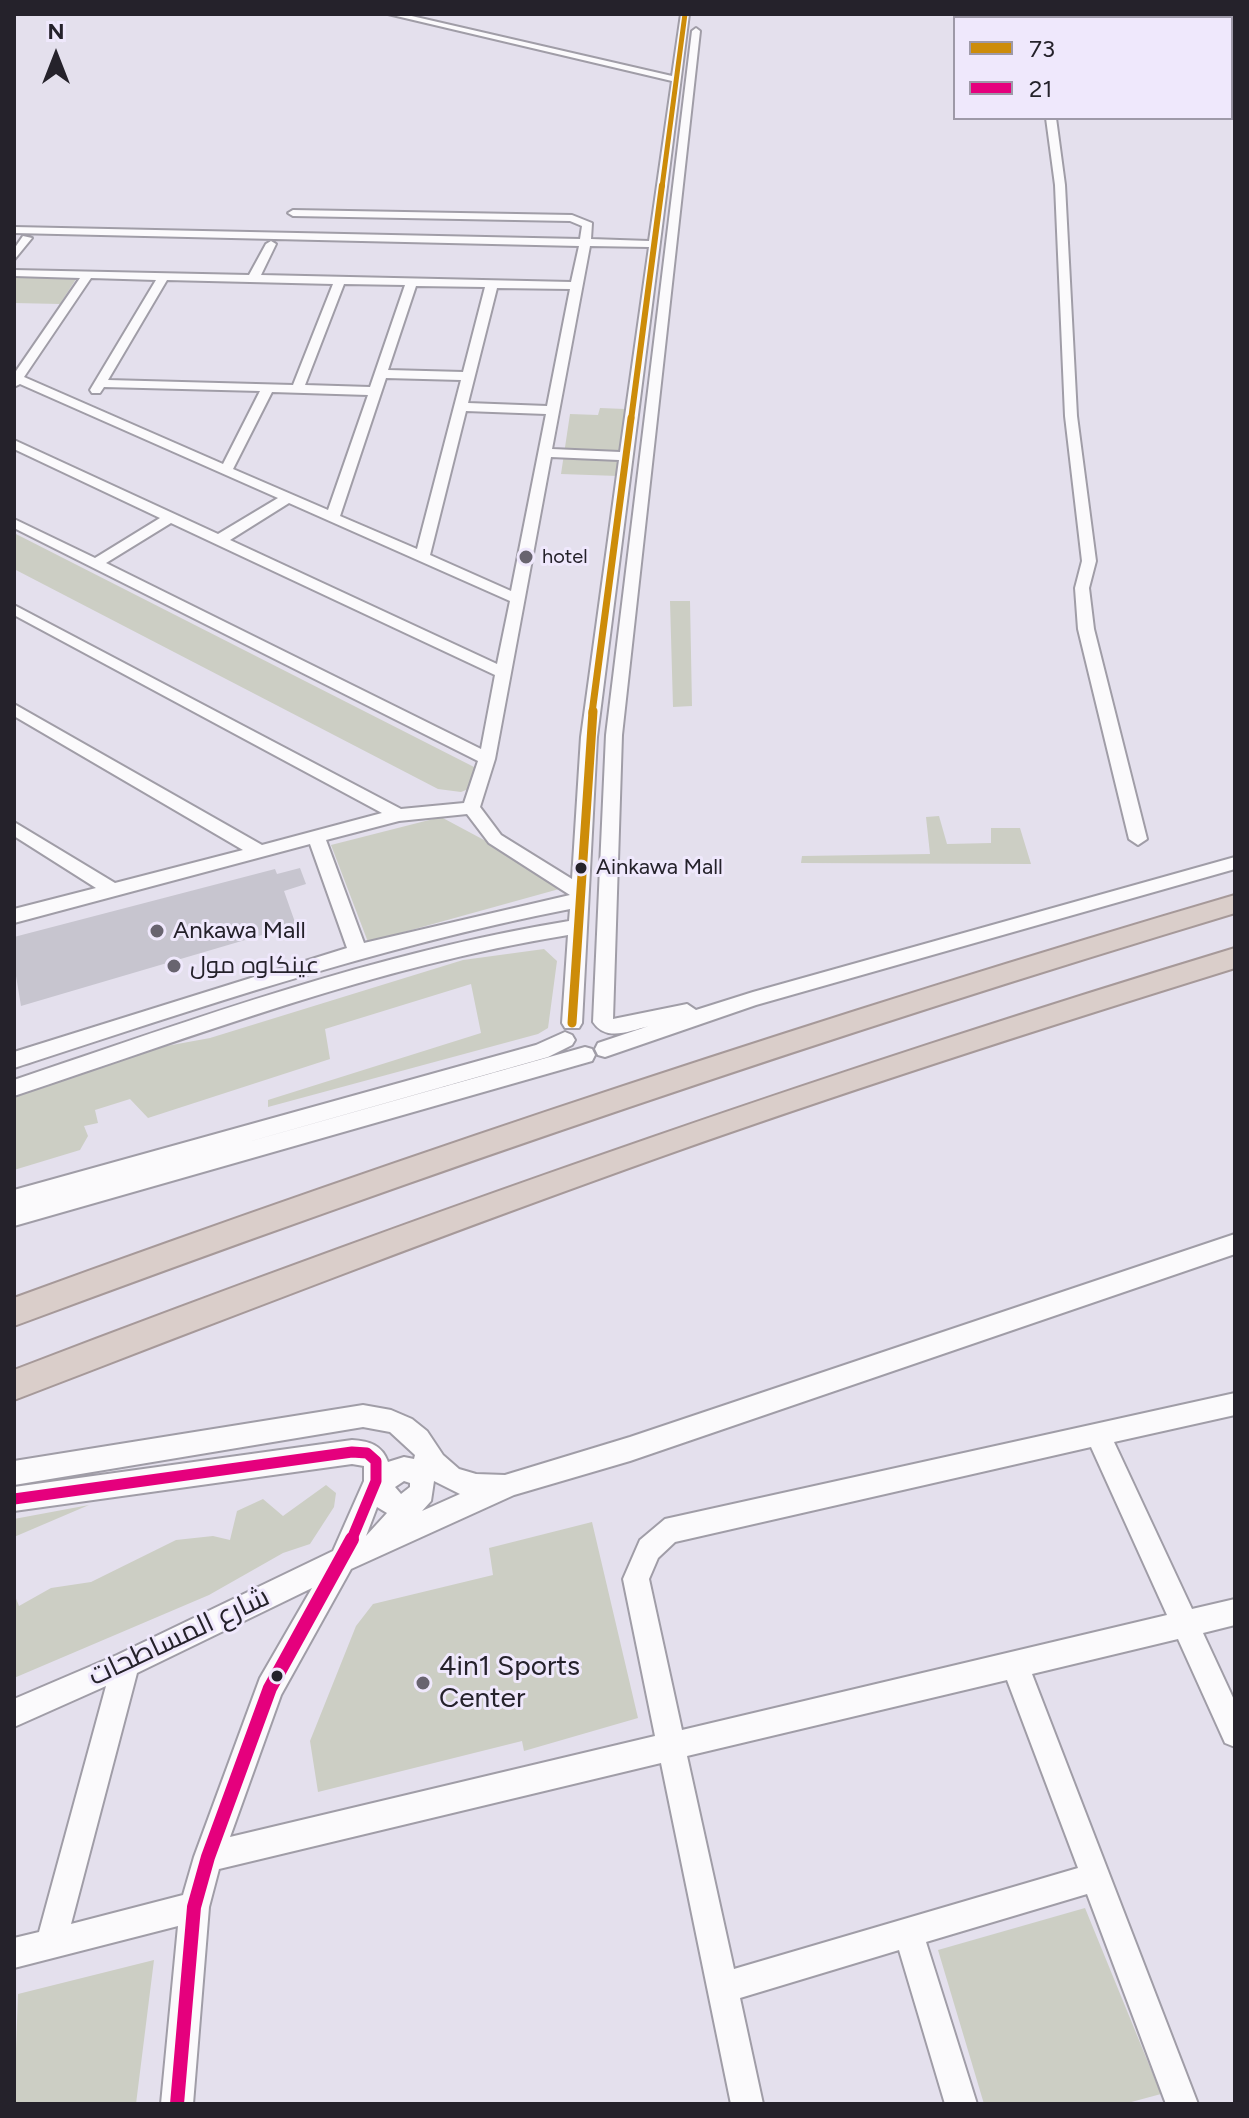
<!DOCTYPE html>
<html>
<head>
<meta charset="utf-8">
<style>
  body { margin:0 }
  #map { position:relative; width:1249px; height:2118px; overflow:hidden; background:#e4e0ed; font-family:Figtree,sans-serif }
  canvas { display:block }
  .frame { position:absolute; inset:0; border:16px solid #25222b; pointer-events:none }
  .legend { position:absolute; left:953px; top:16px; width:280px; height:104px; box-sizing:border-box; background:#efe8fc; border:2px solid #9e99a8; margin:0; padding:10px 14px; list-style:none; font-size:24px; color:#25222b }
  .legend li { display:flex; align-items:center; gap:16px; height:40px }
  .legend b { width:40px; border:2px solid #9e99a8 }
  .north { position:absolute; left:16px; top:16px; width:80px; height:80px; -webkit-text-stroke:6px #efe8fc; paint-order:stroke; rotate:0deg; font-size:22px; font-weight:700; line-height:32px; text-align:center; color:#25222b }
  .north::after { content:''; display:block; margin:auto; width:28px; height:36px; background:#25222b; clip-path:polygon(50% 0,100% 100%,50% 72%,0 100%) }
</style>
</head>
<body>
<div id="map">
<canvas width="1249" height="2118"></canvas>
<div class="frame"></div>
<ul class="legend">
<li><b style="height:10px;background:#cd8c09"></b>73</li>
<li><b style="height:10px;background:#e5007d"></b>21</li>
</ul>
<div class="north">N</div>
</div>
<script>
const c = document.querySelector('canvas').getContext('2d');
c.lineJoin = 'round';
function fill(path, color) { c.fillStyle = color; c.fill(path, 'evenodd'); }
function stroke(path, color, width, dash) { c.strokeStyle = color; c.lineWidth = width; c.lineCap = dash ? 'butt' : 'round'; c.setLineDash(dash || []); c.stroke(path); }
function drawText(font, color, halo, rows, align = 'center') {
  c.font = font + ' Figtree,Cairo,sans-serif'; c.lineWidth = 6; c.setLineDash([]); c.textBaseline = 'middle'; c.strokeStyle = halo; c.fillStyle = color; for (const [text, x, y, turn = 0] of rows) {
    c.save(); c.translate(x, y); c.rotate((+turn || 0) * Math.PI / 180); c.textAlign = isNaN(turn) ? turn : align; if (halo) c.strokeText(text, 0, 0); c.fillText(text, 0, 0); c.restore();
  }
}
fill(new Path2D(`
  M 18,275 L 78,276 L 60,304 L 14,303 L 14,281 Z
  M 600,408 L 625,409 L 618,476 L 561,474 L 570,414 L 598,415 Z
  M 14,533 L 476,768 L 471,788 L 461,792 L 438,789 L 14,569 Z
  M 670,601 L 690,601 L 692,706 L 673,707 Z
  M 939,816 L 947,844 L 991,843 L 991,828 L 1020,828 L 1031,864 L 801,863 L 802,856 L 930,854 L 926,817 Z
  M 441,817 L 570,886 L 368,942 L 331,845 Z
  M 544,949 L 557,961 L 548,1028 L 538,1034 L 268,1107 L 268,1100 L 481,1033 L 471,984 L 325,1029 L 330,1059 L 148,1118 L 130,1099 L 95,1110 L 98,1123 L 84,1126 L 88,1136 L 80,1150 L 14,1170 L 14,1096 L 161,1047 L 210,1038 L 463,960 Z
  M 326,1485 L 336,1493 L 334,1507 L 310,1544 L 283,1553 L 209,1595 L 14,1678 L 15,1596 L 19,1606 L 51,1588 L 91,1582 L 176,1540 L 213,1536 L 230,1540 L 237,1511 L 263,1499 L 283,1516 Z
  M 89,1505 L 14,1537 L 14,1519 Z
  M 592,1522 L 638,1718 L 524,1751 L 522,1741 L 318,1792 L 310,1741 L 356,1626 L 373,1604 L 493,1575 L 489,1548 Z
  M 1085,1908 L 1161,2094 L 1124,2104 L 984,2104 L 938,1950 Z
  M 154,1960 L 136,2104 L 14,2104 L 18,1994 Z`), '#cccec4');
fill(new Path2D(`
  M 300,868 L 306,884 L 284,891 L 296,925 L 21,1006 L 14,964 L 14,937 L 275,869 L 277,874 Z`), '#c7c5cf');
const minor = new Path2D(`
  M 388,14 L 403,14 L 672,76 L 681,14 L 689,14 L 597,737 L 582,1023 L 579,1028 L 565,1028 L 562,1023 L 568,935 C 376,966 198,1035 14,1096 L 14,1080 C 197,1018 378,952 569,921 L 570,909 C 380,946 198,1008 14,1068 L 14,1052 L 347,948 L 310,844 L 14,923 L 14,909 L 96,888 L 14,836 L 14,822 L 115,883 L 243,850 L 14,716 L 14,704 L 262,845 L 382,813 L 14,615 L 14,605 L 401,809 L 464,803 L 478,761 L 14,528 L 14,519 L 95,558 L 160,518 L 14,449 L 14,440 L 218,534 L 278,498 L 20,384 L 14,387 L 14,374 L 80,278 L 14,276 L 14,270 L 249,275 L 266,244 L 271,241 L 276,244 L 261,275 L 571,282 L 579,246 L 14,233 L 14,227 L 580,239 L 582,226 L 570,221 L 293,216 L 288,213 L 293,210 L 572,215 L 592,223 L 591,239 L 649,241 L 672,81 ZM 590,246 L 649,247 L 620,452 L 552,449 ZM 91,278 L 156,280 L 90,390 L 92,393 L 100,393 L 104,387 L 260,391 L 223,464 L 24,377 ZM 167,280 L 333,284 L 293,385 L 108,380 ZM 344,284 L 405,285 L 370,387 L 305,385 ZM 416,286 L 485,287 L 463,372 L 388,370 ZM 497,288 L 570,289 L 547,406 L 468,403 ZM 386,378 L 461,380 L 417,549 L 340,516 ZM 272,392 L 368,395 L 328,510 L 233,469 ZM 466,411 L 546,414 L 511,591 L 430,555 ZM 551,457 L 619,460 L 581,737 L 572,879 L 501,835 L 480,807 L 495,759 ZM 289,503 L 510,601 L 497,664 L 230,540 ZM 171,523 L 495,675 L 481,749 L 106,563 ZM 467,814 L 489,843 L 570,895 L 364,943 L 326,840 L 399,821 Z
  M 1038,14 L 1046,14 L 1046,18 L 1038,18 Z
  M 696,28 L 700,31 L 622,735 L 613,1019 L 687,1004 L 696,1010 L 753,992 L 1235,857 L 1235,869 L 756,1005 L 605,1057 L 598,1055 L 595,1049 L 598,1043 L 649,1026 C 629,1031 606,1042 593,1022 L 606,735 L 692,31 Z
  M 1046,118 L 1056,118 L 1065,185 L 1077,416 L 1096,561 L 1089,588 L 1094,629 L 1147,839 L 1138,845 L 1129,839 L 1078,629 L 1075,588 L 1082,561 L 1065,416 L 1055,185 Z
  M 23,236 L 32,238 L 14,260 L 14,249 Z
  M 565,1032 L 572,1035 L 575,1040 L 572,1045 L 548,1057 L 230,1147 L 585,1047 L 592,1049 L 595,1055 L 592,1061 L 14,1226 L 14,1190 L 536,1045 Z
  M 1235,1234 L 1235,1254 L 630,1461 L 514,1495 L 351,1569 L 281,1695 L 230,1837 L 655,1736 L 623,1579 L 640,1540 L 665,1519 L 1235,1393 L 1235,1415 L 1114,1442 L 1192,1609 L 1235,1599 L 1235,1625 L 1203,1633 L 1235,1702 L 1235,1747 L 1225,1743 L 1178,1639 L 1032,1674 L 1198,2104 L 1166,2104 L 1087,1894 L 926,1942 L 977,2104 L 945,2104 L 899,1950 L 740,1998 L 763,2104 L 731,2104 L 661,1763 L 219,1869 L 209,1907 L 193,2104 L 161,2104 L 178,1926 L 14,1968 L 14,1938 L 39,1932 L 106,1686 L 14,1727 L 14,1699 L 117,1655 L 333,1551 L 364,1481 L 364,1466 L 352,1464 L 14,1511 L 14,1487 L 352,1440 C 369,1441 382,1445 388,1462 L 404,1457 L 414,1459 L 415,1455 L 390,1432 L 363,1427 L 14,1485 L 14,1461 L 363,1405 L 391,1410 L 412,1419 L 427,1431 L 443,1455 L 459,1469 L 476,1474 L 505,1475 L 630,1437 ZM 1091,1447 L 1167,1615 L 682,1730 L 649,1579 L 658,1558 L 675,1542 ZM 404,1481 L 410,1483 L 410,1487 L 401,1494 L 395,1487 ZM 434,1481 L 460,1494 L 422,1511 L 431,1501 ZM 377,1507 L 387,1513 L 366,1536 ZM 312,1588 L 260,1678 L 194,1857 L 183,1895 L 71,1924 L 137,1673 ZM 1007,1680 L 1078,1868 L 734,1969 L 687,1756 Z`);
const highway = new Path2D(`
  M 1235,895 L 1235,913 C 823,1037 417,1176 14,1326 L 14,1298 C 417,1151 823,1016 1235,895 Z
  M 1235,948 L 1235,968 C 1032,1031 829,1096 629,1168 C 423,1242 219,1321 14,1400 L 14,1370 C 417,1216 822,1073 1235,948 Z`);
stroke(minor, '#a09da7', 4);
stroke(highway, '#a69999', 4);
fill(minor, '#fbfafc');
fill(highway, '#daceca');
stroke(new Path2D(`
  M 662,187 L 685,14`), '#cd8c09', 5);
stroke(new Path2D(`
  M 631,420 L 662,185`), '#cd8c09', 6);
stroke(new Path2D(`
  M 592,713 L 631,418`), '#cd8c09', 7);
stroke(new Path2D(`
  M 572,1023 L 593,711`), '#cd8c09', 9);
stroke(new Path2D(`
  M 14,1499 L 352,1452 L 367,1453 L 376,1461 L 376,1481 L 351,1541`), '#e5007d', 11);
stroke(new Path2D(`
  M 177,2104 L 194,1907 L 208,1857 L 270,1688 L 352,1539`), '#e5007d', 14);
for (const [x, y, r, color] of [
  [526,557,8,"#68646f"],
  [581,868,7,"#25222b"],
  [157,931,8,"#68646f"],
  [174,966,8,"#68646f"],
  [277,1676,7,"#25222b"],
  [423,1683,8,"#68646f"]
]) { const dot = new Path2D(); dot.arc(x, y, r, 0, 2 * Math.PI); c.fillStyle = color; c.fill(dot); stroke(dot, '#efe8fc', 3); }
drawText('20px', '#25222b', '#efe8fc', [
  ["hotel",542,557]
], 'left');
drawText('22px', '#25222b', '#efe8fc', [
  ["Ainkawa Mall",596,868]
], 'left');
drawText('24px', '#25222b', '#efe8fc', [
  ["Ankawa Mall",173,931],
  ["عينكاوه مول",190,966]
], 'left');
drawText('28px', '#25222b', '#efe8fc', [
  ["شارع المساطحات",179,1637,-25]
]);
drawText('28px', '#25222b', '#efe8fc', [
  ["4in1 Sports",439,1667],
  ["Center",439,1699]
], 'left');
</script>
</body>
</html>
